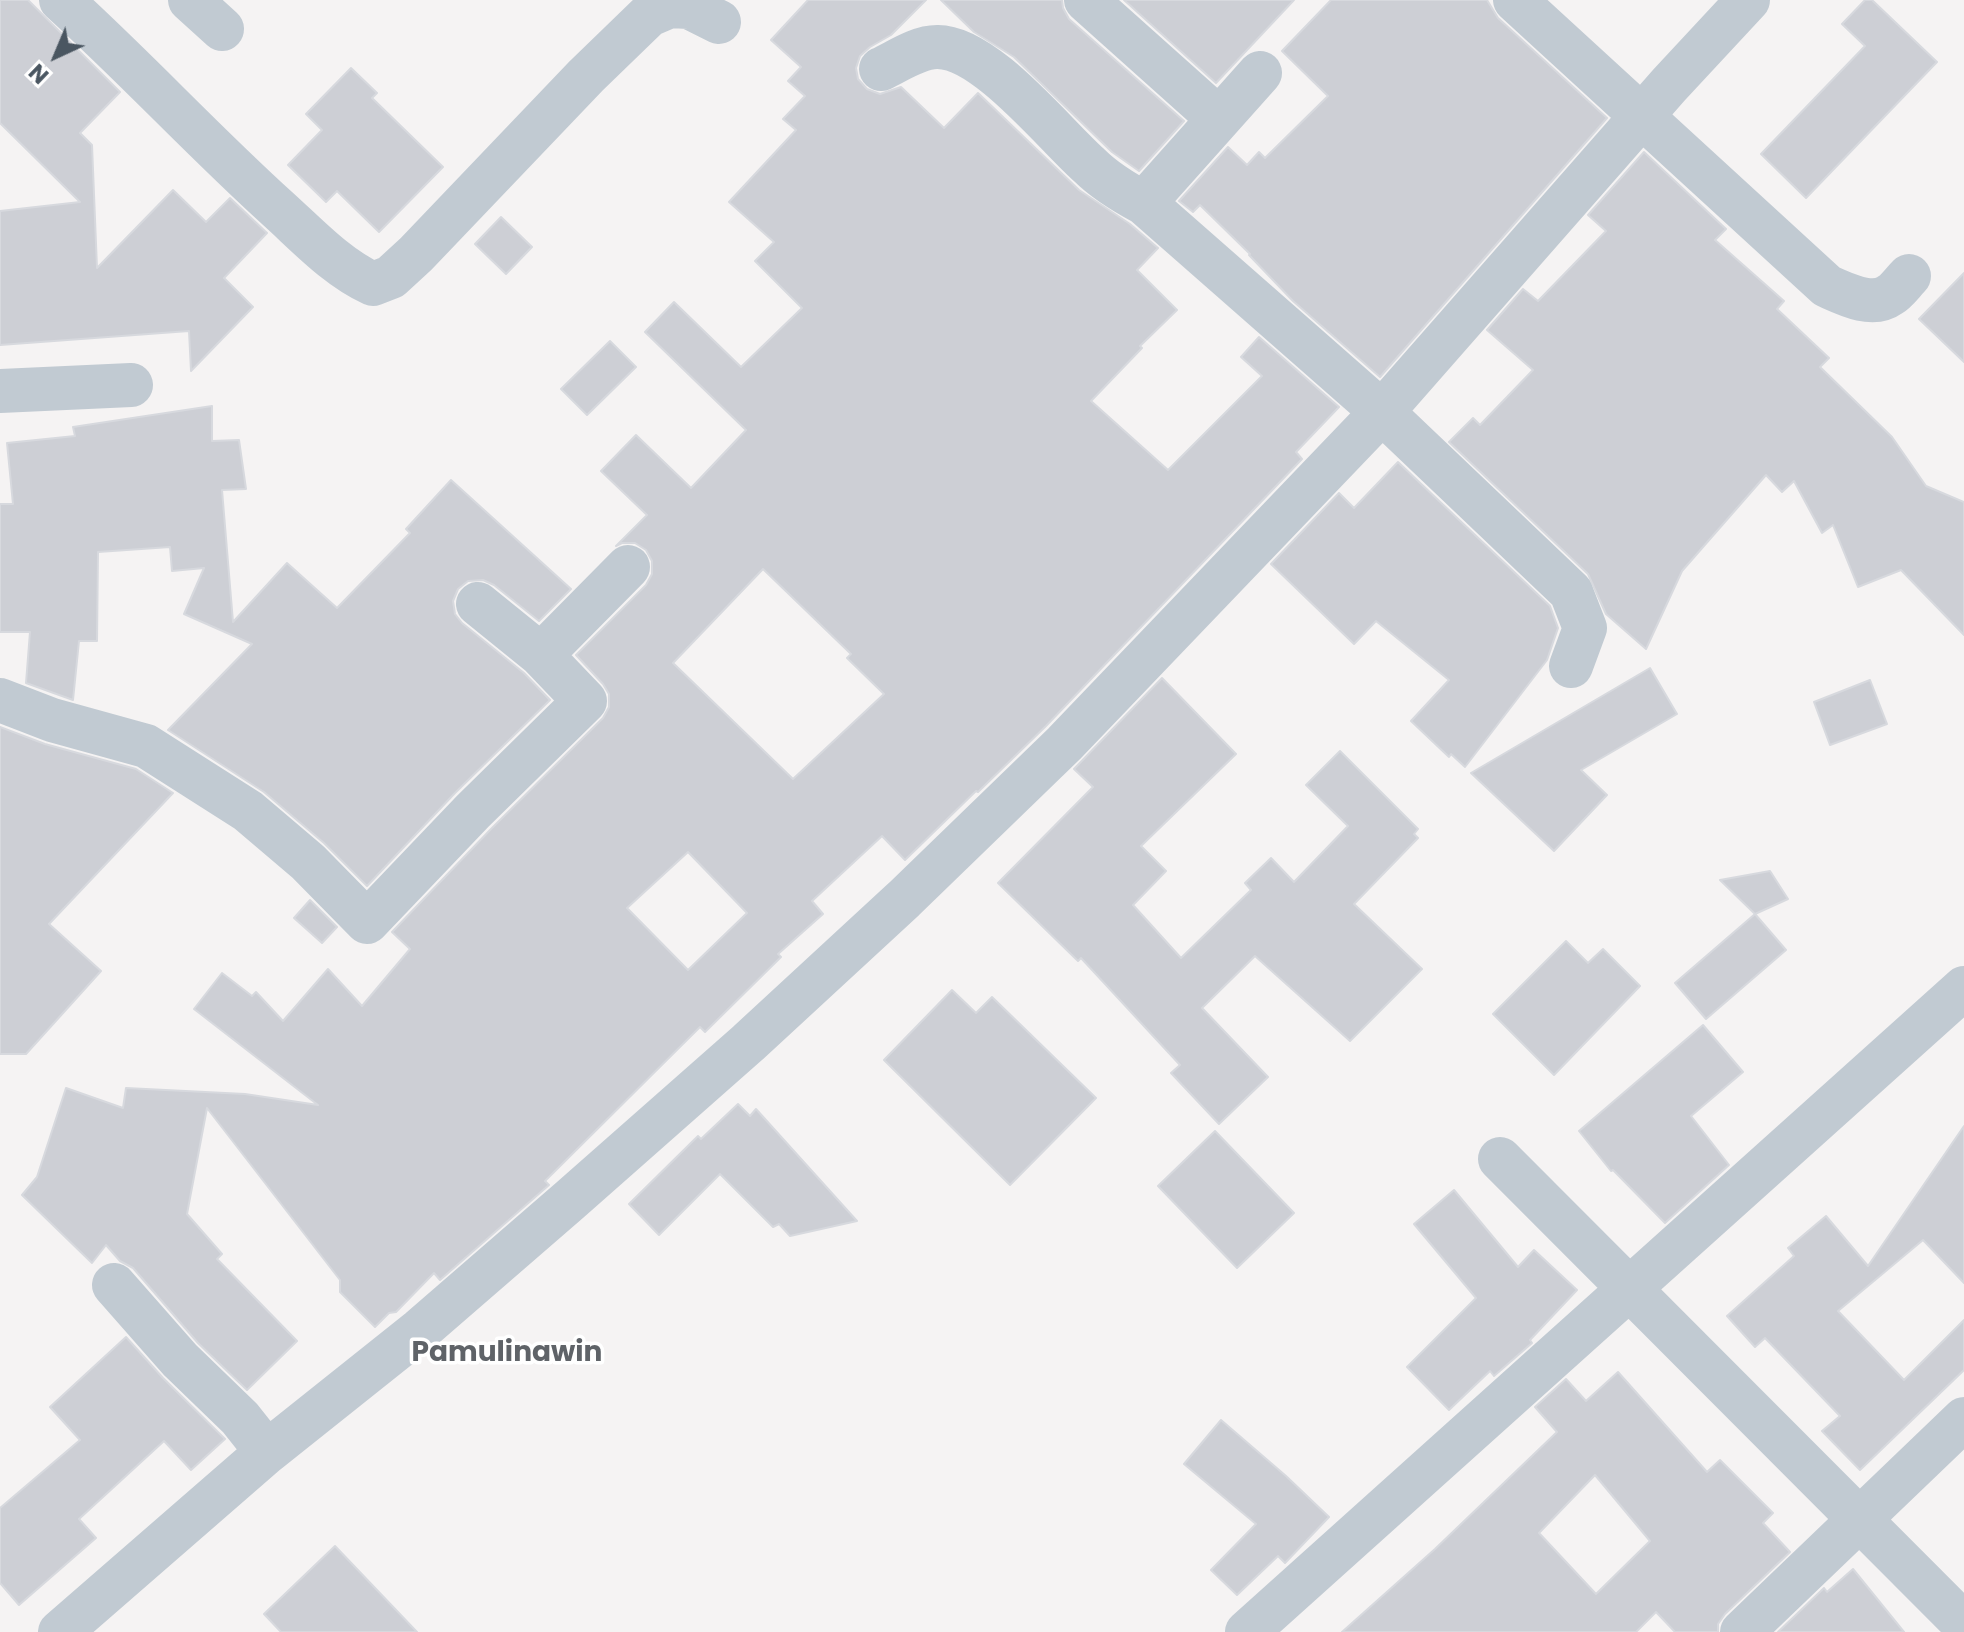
<!DOCTYPE html>
<html>
<head>
<meta charset="utf-8">
<style>
  body { margin:0 }
  #map { position:relative; width:1964px; height:1632px; overflow:hidden; background:#f5f3f3; font-family:Poppins,sans-serif }
  canvas { display:block }
  .north { position:absolute; left:16px; top:16px; width:80px; height:80px; -webkit-text-stroke:6px #fff; paint-order:stroke; rotate:224deg; font-size:22px; font-weight:700; line-height:32px; text-align:center; color:#4a5661 }
  .north::after { content:''; display:block; margin:auto; width:28px; height:36px; background:#4a5661; clip-path:polygon(50% 0,100% 100%,50% 72%,0 100%) }
</style>
</head>
<body>
<div id="map">
<canvas width="1964" height="1632"></canvas>
<div class="north">N</div>
</div>
<script>
const c = document.querySelector('canvas').getContext('2d');
c.lineJoin = 'round';
function fill(path, color) { c.fillStyle = color; c.fill(path, 'evenodd'); }
function stroke(path, color, width, dash) { c.strokeStyle = color; c.lineWidth = width; c.lineCap = dash ? 'butt' : 'round'; c.setLineDash(dash || []); c.stroke(path); }
function drawText(font, color, halo, rows, align = 'center') {
  c.font = font + ' Poppins,sans-serif'; c.lineWidth = 7; c.setLineDash([]); c.textBaseline = 'middle'; c.strokeStyle = halo; c.fillStyle = color; for (const [text, x, y, turn = 0] of rows) {
    c.save(); c.translate(x, y); c.rotate((+turn || 0) * Math.PI / 180); c.textAlign = isNaN(turn) ? turn : align; if (halo) c.strokeText(text, 0, 0); c.fillText(text, 0, 0); c.restore();
  }
}
const building = new Path2D(`
  M 0,0 L 28,0 L 120,92 L 80,133 L 92,145 L 97,268 L 173,190 L 206,222 L 230,198 L 267,233 L 224,278 L 253,307 L 191,371 L 189,331 L 0,345 L 0,211 L 80,202 L 0,123 Z
  M 808,0 L 926,0 L 891,35 L 870,47 L 860,56 L 856,68 L 858,79 L 867,89 L 880,94 L 901,87 L 944,128 L 978,93 L 1079,190 L 1130,224 L 1158,248 L 1137,270 L 1177,310 L 1140,346 L 1142,348 L 1091,401 L 1168,470 L 1262,376 L 1241,357 L 1259,337 L 1339,407 L 1296,452 L 1302,459 L 1046,726 L 978,792 L 976,791 L 905,860 L 882,836 L 812,901 L 823,914 L 778,954 L 781,957 L 705,1032 L 700,1027 L 545,1181 L 549,1185 L 440,1280 L 434,1273 L 396,1312 L 389,1313 L 375,1327 L 340,1292 L 340,1280 L 207,1108 L 187,1214 L 222,1254 L 217,1259 L 297,1341 L 247,1390 L 198,1343 L 133,1268 L 120,1261 L 106,1245 L 92,1263 L 22,1195 L 37,1177 L 66,1088 L 123,1108 L 126,1088 L 245,1094 L 318,1105 L 194,1009 L 222,973 L 252,996 L 256,992 L 283,1021 L 328,969 L 362,1006 L 410,949 L 392,932 L 491,829 L 603,718 L 609,707 L 609,694 L 603,684 L 576,655 L 646,585 L 652,574 L 652,561 L 646,550 L 635,543 L 622,543 L 616,546 L 647,515 L 601,471 L 636,435 L 691,488 L 746,430 L 645,332 L 674,302 L 741,367 L 802,308 L 755,261 L 774,242 L 729,202 L 796,130 L 783,119 L 805,96 L 788,81 L 801,67 L 771,40 ZM 763,569 L 851,654 L 847,658 L 884,694 L 793,779 L 673,663 ZM 688,852 L 747,913 L 688,970 L 627,908 Z
  M 941,0 L 1062,0 L 1063,8 L 1069,19 L 1184,121 L 1139,171 L 1112,152 L 1014,57 L 974,32 Z
  M 1124,0 L 1294,0 L 1216,83 Z
  M 1331,0 L 1487,0 L 1498,18 L 1607,118 L 1380,377 L 1293,301 L 1249,255 L 1250,254 L 1200,205 L 1193,212 L 1179,201 L 1228,147 L 1247,165 L 1259,152 L 1265,158 L 1328,96 L 1282,51 Z
  M 1865,0 L 1872,0 L 1937,62 L 1806,198 L 1761,154 L 1865,46 L 1842,24 Z
  M 351,68 L 377,93 L 372,98 L 443,167 L 379,232 L 337,191 L 326,202 L 288,165 L 322,130 L 306,114 Z
  M 1644,152 L 1726,229 L 1715,240 L 1784,301 L 1777,309 L 1829,358 L 1820,367 L 1892,437 L 1926,486 L 1964,502 L 1964,635 L 1901,570 L 1858,587 L 1833,525 L 1822,533 L 1794,481 L 1782,492 L 1766,475 L 1682,571 L 1646,649 L 1606,614 L 1588,574 L 1449,442 L 1473,418 L 1480,425 L 1533,370 L 1487,330 L 1523,289 L 1538,301 L 1606,231 L 1588,215 Z
  M 501,217 L 532,247 L 506,274 L 475,244 Z
  M 1964,273 L 1964,362 L 1919,319 Z
  M 610,341 L 636,367 L 587,415 L 561,389 Z
  M 212,406 L 212,441 L 239,440 L 246,489 L 222,490 L 233,622 L 287,563 L 337,608 L 410,533 L 406,529 L 451,480 L 571,589 L 539,621 L 494,585 L 483,580 L 468,581 L 458,589 L 453,601 L 455,614 L 462,623 L 524,673 L 550,700 L 455,793 L 367,886 L 324,843 L 264,792 L 168,730 L 252,644 L 184,614 L 204,568 L 172,571 L 170,547 L 98,552 L 97,641 L 79,641 L 73,700 L 26,683 L 30,632 L 0,632 L 0,504 L 13,504 L 7,443 L 75,436 L 73,427 Z
  M 1398,462 L 1550,606 L 1558,628 L 1547,660 L 1465,767 L 1451,754 L 1449,757 L 1411,721 L 1449,680 L 1376,621 L 1354,644 L 1271,564 L 1339,493 L 1354,508 Z
  M 1650,668 L 1677,714 L 1581,770 L 1607,795 L 1554,851 L 1471,773 Z
  M 1162,678 L 1236,754 L 1141,846 L 1166,871 L 1133,905 L 1181,958 L 1251,890 L 1245,883 L 1271,858 L 1294,882 L 1348,826 L 1306,785 L 1340,751 L 1418,829 L 1414,834 L 1418,838 L 1354,904 L 1422,969 L 1350,1041 L 1255,956 L 1202,1008 L 1268,1077 L 1219,1124 L 1171,1073 L 1180,1065 L 1081,958 L 1078,961 L 998,883 L 1093,787 L 1074,769 Z
  M 1870,680 L 1887,724 L 1830,745 L 1814,702 Z
  M 0,727 L 45,744 L 136,769 L 173,793 L 49,924 L 101,971 L 26,1054 L 0,1054 Z
  M 1770,871 L 1788,899 L 1755,914 L 1720,880 Z
  M 310,900 L 337,927 L 322,943 L 294,918 Z
  M 1755,914 L 1786,950 L 1706,1019 L 1675,983 Z
  M 1566,941 L 1588,963 L 1603,949 L 1640,986 L 1554,1075 L 1493,1014 Z
  M 952,990 L 976,1013 L 992,997 L 1096,1098 L 1010,1185 L 884,1060 Z
  M 1703,1025 L 1743,1072 L 1691,1116 L 1729,1165 L 1665,1223 L 1613,1170 L 1611,1171 L 1579,1131 Z
  M 738,1104 L 750,1116 L 756,1109 L 857,1221 L 790,1236 L 779,1224 L 773,1227 L 720,1174 L 659,1235 L 629,1204 L 698,1136 L 701,1139 Z
  M 1964,1126 L 1964,1283 L 1923,1240 L 1838,1311 L 1904,1380 L 1964,1320 L 1964,1370 L 1860,1470 L 1822,1431 L 1840,1416 L 1765,1338 L 1755,1347 L 1727,1316 L 1794,1256 L 1788,1248 L 1826,1216 L 1868,1266 Z
  M 1215,1131 L 1294,1213 L 1237,1268 L 1158,1186 Z
  M 1454,1190 L 1518,1267 L 1534,1250 L 1577,1290 L 1530,1340 L 1532,1343 L 1494,1376 L 1490,1371 L 1449,1410 L 1407,1367 L 1476,1298 L 1414,1224 Z
  M 126,1337 L 163,1378 L 225,1439 L 191,1470 L 164,1441 L 79,1519 L 96,1538 L 19,1605 L 0,1583 L 0,1508 L 80,1440 L 50,1407 Z
  M 1618,1372 L 1707,1472 L 1720,1460 L 1773,1513 L 1763,1523 L 1790,1552 L 1725,1614 L 1718,1624 L 1718,1632 L 1675,1632 L 1656,1612 L 1636,1632 L 1342,1632 L 1435,1549 L 1557,1432 L 1535,1407 L 1566,1379 L 1586,1401 ZM 1595,1475 L 1650,1541 L 1596,1594 L 1539,1533 Z
  M 1221,1420 L 1286,1476 L 1329,1517 L 1285,1563 L 1278,1556 L 1237,1595 L 1211,1570 L 1256,1524 L 1184,1464 Z
  M 335,1546 L 417,1632 L 281,1632 L 264,1614 Z
  M 1853,1569 L 1904,1632 L 1778,1632 L 1824,1588 L 1827,1592 Z`);
fill(building, '#cdcfd5');
stroke(building, '#d7d9de', 2);
stroke(new Path2D(`
  M 61,0 C 135,67 203,141 277,208 C 307,235 336,267 373,284 L 391,277 L 416,254 L 586,76 L 649,15 L 670,6 L 689,7 L 719,22
  M 190,0 L 222,29
  M 1086,0 L 1219,119
  M 1515,0 L 1827,286 C 1845,294 1872,308 1890,295 C 1897,291 1903,282 1909,276
  M 881,69 C 898,61 918,47 937,47 C 985,46 1055,135 1089,165 C 1105,181 1125,193 1144,203 L 1382,412 L 1571,592 L 1585,628 L 1571,666
  M 1144,203 L 1260,73
  M 0,391 L 131,385
  M 478,604 L 541,655
  M 0,700 L 52,720 L 146,746 L 248,811 L 308,862 L 367,922 L 473,811 L 585,701 L 541,655 L 628,567
  M 1500,1159 L 1964,1624
  M 114,1285 L 180,1360 L 240,1418 L 267,1452
  M 60,1632 L 267,1452 L 420,1330 L 570,1200 L 748,1043 L 904,899 L 1064,744 L 1382,412 L 1669,85 L 1748,0
  M 1247,1632 L 1964,988
  M 1742,1632 L 1964,1419`), '#c1cad2', 44);
drawText('bold 28px', '#5f6368', '#fff', [
  ["Pamulinawin",507,1354]
]);
</script>
</body>
</html>
